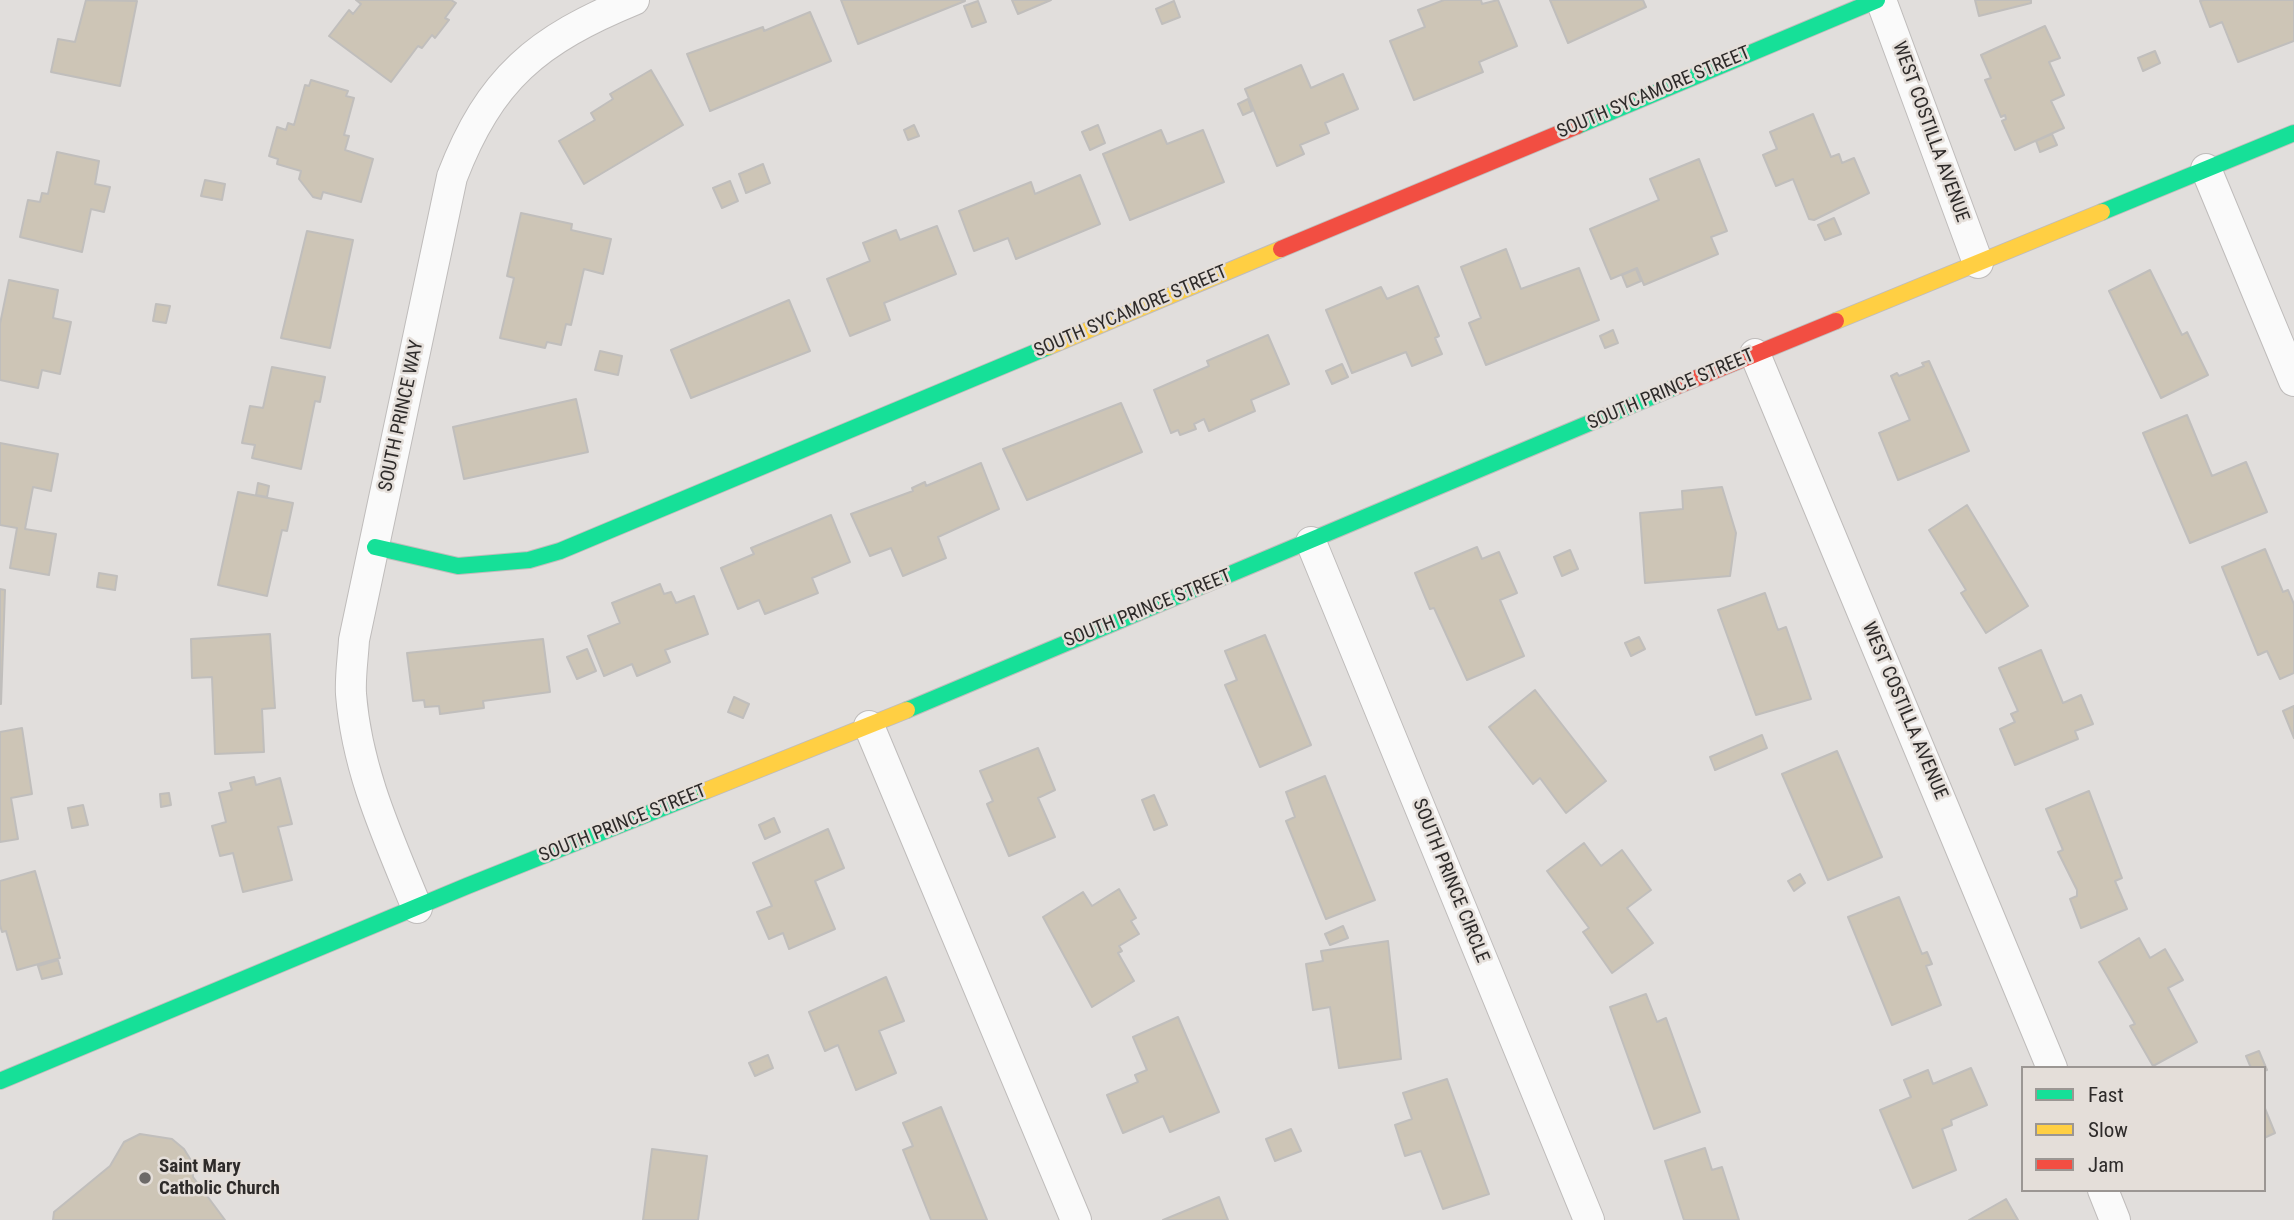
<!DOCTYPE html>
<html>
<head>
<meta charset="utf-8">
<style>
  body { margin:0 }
  #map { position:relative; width:2294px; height:1220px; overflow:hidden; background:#e1dedc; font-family:"Roboto Condensed",sans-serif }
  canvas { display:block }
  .legend { position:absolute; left:2021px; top:1066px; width:245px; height:126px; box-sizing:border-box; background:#e4ded9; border:2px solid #9b9693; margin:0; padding:9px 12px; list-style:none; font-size:21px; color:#2e2b2a }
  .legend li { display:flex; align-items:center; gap:14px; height:35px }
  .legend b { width:35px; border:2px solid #9b9693 }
</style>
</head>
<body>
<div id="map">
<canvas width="2294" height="1220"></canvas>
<ul class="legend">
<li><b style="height:9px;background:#16e098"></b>Fast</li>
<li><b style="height:9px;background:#ffcf43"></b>Slow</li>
<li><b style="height:9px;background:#f24e42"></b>Jam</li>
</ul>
</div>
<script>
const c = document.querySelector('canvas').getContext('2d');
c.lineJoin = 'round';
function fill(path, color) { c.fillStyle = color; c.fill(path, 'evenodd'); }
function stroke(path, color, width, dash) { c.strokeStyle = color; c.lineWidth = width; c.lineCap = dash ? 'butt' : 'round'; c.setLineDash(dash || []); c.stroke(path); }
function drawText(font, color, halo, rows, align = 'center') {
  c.font = font + ' "Roboto Condensed",sans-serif'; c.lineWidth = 5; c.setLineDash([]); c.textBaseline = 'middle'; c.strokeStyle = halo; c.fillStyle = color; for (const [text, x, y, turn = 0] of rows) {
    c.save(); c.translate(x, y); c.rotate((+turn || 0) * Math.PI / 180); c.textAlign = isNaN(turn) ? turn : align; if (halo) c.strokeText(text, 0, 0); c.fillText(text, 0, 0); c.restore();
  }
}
const building = new Path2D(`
  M 86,0 L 137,1 L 120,86 L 51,72 L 58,39 L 75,42 Z
  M 356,0 L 451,0 L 456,3 L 445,18 L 449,20 L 435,38 L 432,35 L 422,48 L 418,46 L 391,82 L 329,36 L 349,10 L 353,14 L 361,4 Z
  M 841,0 L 965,0 L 965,1 L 858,44 Z
  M 1012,0 L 1051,0 L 1018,14 Z
  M 1444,0 L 1481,0 L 1482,4 L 1498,0 L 1517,46 L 1479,62 L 1483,72 L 1414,100 L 1390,41 L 1425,27 L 1418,10 Z
  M 1550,0 L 1643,0 L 1646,7 L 1568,43 Z
  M 1975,0 L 2031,0 L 2031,3 L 1979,16 Z
  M 2204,0 L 2294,0 L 2294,41 L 2238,62 L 2222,22 L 2210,27 L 2200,1 Z
  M 978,1 L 986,22 L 972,27 L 964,6 Z
  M 1174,1 L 1180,17 L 1162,24 L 1156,9 Z
  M 810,12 L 831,61 L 710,111 L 687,54 L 763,27 L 764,31 Z
  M 2045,26 L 2060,58 L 2049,62 L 2064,95 L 2051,101 L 2064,128 L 2015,150 L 2002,121 L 2006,119 L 2005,115 L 2001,117 L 1985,80 L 1991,78 L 1981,55 Z
  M 2155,51 L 2160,63 L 2143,71 L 2138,58 Z
  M 1301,65 L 1311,88 L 1343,74 L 1358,109 L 1325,123 L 1329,133 L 1300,145 L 1304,154 L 1277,166 L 1245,89 Z
  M 651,70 L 683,125 L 584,184 L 559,141 L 595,120 L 591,113 L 613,99 L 610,94 Z
  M 311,80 L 348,91 L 346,96 L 354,98 L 344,135 L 349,136 L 345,150 L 373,159 L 361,202 L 323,192 L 321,199 L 313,197 L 299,179 L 301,171 L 277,164 L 278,159 L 269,156 L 277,127 L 286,130 L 288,123 L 294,125 L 305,85 L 309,86 Z
  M 1248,99 L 1252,111 L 1243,115 L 1238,104 Z
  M 1813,114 L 1831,157 L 1839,154 L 1842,163 L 1854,158 L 1869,193 L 1814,220 L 1809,219 L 1793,179 L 1776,186 L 1763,155 L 1777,149 L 1770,132 Z
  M 914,125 L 919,136 L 908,140 L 904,130 Z
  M 1098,125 L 1105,143 L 1090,150 L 1082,132 Z
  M 1161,130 L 1167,144 L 1203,130 L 1224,182 L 1130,220 L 1103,154 Z
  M 2052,134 L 2057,145 L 2040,152 L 2036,141 Z
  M 57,152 L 99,161 L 95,184 L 110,187 L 104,212 L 91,209 L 82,252 L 20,237 L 28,200 L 40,202 L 42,193 L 48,194 Z
  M 1699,159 L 1727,231 L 1711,237 L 1718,254 L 1644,285 L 1637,268 L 1611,279 L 1590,229 L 1659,200 L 1650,179 Z
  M 763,164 L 770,183 L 746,193 L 739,174 Z
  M 1080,175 L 1100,224 L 1016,259 L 1008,238 L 974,251 L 959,211 L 1031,182 L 1035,194 Z
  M 205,180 L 225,184 L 222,200 L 201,196 Z
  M 730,181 L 738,201 L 722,208 L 713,188 Z
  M 521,213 L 572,224 L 571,230 L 611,239 L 603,274 L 584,269 L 571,325 L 566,324 L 561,345 L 547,342 L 545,348 L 500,338 L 514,278 L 507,276 Z
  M 1834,218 L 1841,234 L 1825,240 L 1818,225 Z
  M 937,226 L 956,274 L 884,303 L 890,320 L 850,336 L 827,279 L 870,261 L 863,243 L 896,230 L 900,240 Z
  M 307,231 L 353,240 L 330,348 L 281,338 Z
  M 1506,249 L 1521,289 L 1579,268 L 1599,320 L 1486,365 L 1469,323 L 1481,318 L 1461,267 Z
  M 1636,269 L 1641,281 L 1627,287 L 1622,275 Z
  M 2150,270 L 2182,335 L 2187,332 L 2208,375 L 2161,398 L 2109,291 Z
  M 9,280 L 58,290 L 53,318 L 71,322 L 60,374 L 42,370 L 38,388 L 0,380 L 0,324 Z
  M 1418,286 L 1439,336 L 1435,338 L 1442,354 L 1412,366 L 1406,352 L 1352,373 L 1326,310 L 1381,287 L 1387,299 Z
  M 789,300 L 810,351 L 691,398 L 671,350 Z
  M 156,304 L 170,306 L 166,323 L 153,321 Z
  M 1613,330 L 1618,343 L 1605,348 L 1600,336 Z
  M 1268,335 L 1289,384 L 1251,400 L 1255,411 L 1209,431 L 1204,419 L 1194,424 L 1196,429 L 1180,435 L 1178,430 L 1171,433 L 1154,390 L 1209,366 L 1207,361 Z
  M 600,351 L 622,356 L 618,375 L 595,370 Z
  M 1929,361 L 1969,451 L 1898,480 L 1879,433 L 1910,420 L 1891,376 L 1897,373 L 1899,376 L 1924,366 L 1922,363 Z
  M 1342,364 L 1348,377 L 1332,384 L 1326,371 Z
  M 272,367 L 325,377 L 320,402 L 315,401 L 301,469 L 252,458 L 255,445 L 242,443 L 250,406 L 263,408 Z
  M 576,399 L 588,452 L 464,479 L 453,427 Z
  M 1121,403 L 1142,452 L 1027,500 L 1003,449 Z
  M 2187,415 L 2212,476 L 2246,462 L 2267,512 L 2190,543 L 2143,433 Z
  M 0,443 L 58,454 L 51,491 L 33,487 L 25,529 L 56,534 L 49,575 L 10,568 L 17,528 L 0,525 Z
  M 981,463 L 999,509 L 938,537 L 946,558 L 903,576 L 891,548 L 870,556 L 851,514 L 913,491 L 912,488 L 925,482 L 926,486 Z
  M 258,483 L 269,486 L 267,497 L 256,495 Z
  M 1722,487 L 1736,533 L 1730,576 L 1645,583 L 1640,513 L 1683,509 L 1682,491 Z
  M 238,492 L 293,503 L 287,531 L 282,530 L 267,596 L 218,585 Z
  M 1967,505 L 2028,606 L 1986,633 L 1961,593 L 1966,590 L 1929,530 Z
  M 831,515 L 850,562 L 812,578 L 818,593 L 765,614 L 759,600 L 738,609 L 721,568 L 754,554 L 751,548 Z
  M 1477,547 L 1482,559 L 1499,552 L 1517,593 L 1500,600 L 1524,656 L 1467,680 L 1434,608 L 1430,609 L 1415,573 Z
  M 2265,549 L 2283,592 L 2288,590 L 2294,604 L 2294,673 L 2280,679 L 2267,651 L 2258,655 L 2222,567 Z
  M 1570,550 L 1578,569 L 1562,576 L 1554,557 Z
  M 99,573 L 117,576 L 115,590 L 97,587 Z
  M 660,584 L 664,594 L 671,592 L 676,603 L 694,596 L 708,634 L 665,650 L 670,662 L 637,676 L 632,664 L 604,676 L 588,636 L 620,623 L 612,603 Z
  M 0,589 L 5,590 L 1,704 L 0,704 Z
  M 1765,593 L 1778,630 L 1786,627 L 1811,699 L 1756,715 L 1718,610 Z
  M 270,634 L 275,708 L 262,709 L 264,752 L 215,754 L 212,677 L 192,678 L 191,639 Z
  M 1265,635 L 1311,745 L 1260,767 L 1225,685 L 1237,680 L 1225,651 Z
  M 1639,637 L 1645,649 L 1631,656 L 1625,643 Z
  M 543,639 L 550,692 L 483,701 L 484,708 L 440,714 L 439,706 L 425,707 L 424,700 L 413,701 L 407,653 Z
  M 587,649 L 596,671 L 577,679 L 567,657 Z
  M 2041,650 L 2063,703 L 2081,695 L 2093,724 L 2075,731 L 2078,739 L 2015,765 L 2000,729 L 2015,722 L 2011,714 L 2018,711 L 1999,668 Z
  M 1535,690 L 1606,781 L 1566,813 L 1540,778 L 1533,784 L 1489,727 Z
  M 734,697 L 749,704 L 743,718 L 728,712 Z
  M 2294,706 L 2294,738 L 2283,711 Z
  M 22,728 L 32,794 L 11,798 L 18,839 L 0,842 L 0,732 Z
  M 1762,735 L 1767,748 L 1715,770 L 1710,757 Z
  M 1038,748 L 1055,790 L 1038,798 L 1055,837 L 1009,856 L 987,804 L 993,801 L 980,771 Z
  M 1837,751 L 1882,857 L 1828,880 L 1782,774 Z
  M 1325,776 L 1375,900 L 1326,919 L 1286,821 L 1295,817 L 1286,792 Z
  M 254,777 L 256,785 L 280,778 L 292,824 L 278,827 L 292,880 L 243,892 L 233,853 L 220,856 L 212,826 L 226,822 L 219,793 L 232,790 L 230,783 Z
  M 2089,791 L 2122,878 L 2115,881 L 2127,909 L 2081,928 L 2070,899 L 2077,896 L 2077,890 L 2058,852 L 2063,850 L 2046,809 Z
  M 169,793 L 171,805 L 161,807 L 160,794 Z
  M 1154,795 L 1167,825 L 1154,830 L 1142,800 Z
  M 83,805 L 88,825 L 72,828 L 68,808 Z
  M 774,818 L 780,832 L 765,839 L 759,825 Z
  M 828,829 L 844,868 L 815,881 L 835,929 L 789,949 L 783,933 L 769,939 L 757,912 L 772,906 L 753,863 Z
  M 1584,843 L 1601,866 L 1622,850 L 1651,890 L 1627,908 L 1653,943 L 1612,973 L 1583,932 L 1589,928 L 1547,871 Z
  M 35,871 L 60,958 L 17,970 L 6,931 L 2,932 L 0,925 L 0,881 Z
  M 1800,874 L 1805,883 L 1794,891 L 1788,881 Z
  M 1119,889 L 1136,918 L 1131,921 L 1139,934 L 1119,946 L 1122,951 L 1118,953 L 1134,981 L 1092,1007 L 1043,917 L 1083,892 L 1092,906 Z
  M 1899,897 L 1922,954 L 1927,952 L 1932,964 L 1926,966 L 1941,1005 L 1892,1025 L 1848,917 Z
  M 1343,926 L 1348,938 L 1330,945 L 1325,934 Z
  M 2139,938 L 2150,958 L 2165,949 L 2183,980 L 2168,988 L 2197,1042 L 2153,1066 L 2130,1026 L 2135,1024 L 2099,962 Z
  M 1388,941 L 1401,1059 L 1339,1068 L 1330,1007 L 1313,1010 L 1306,964 L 1323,961 L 1321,951 Z
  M 58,960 L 62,974 L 42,979 L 38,966 Z
  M 886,977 L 904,1021 L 879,1031 L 896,1073 L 856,1090 L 838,1045 L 825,1051 L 809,1012 Z
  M 1646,994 L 1657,1022 L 1666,1018 L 1700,1112 L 1654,1129 L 1610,1007 Z
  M 1178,1017 L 1219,1112 L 1170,1132 L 1163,1116 L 1123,1133 L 1107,1095 L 1138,1082 L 1135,1075 L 1147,1070 L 1133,1037 Z
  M 2259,1051 L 2267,1070 L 2264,1071 L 2264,1068 L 2251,1068 L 2246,1056 Z
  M 768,1055 L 773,1068 L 755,1076 L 749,1063 Z
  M 1971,1068 L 1987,1105 L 1951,1120 L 1952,1125 L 1942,1129 L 1956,1170 L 1913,1188 L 1880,1110 L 1911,1097 L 1904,1080 L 1928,1070 L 1933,1084 Z
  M 1447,1079 L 1489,1194 L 1443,1209 L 1421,1151 L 1405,1156 L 1395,1125 L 1412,1119 L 1403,1093 Z
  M 2264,1106 L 2275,1133 L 2264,1138 Z
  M 941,1107 L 987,1220 L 931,1220 L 903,1150 L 913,1146 L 903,1123 Z
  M 1291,1129 L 1301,1151 L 1275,1161 L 1266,1139 Z
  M 140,1134 L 172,1139 L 184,1149 L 192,1162 L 193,1177 L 225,1220 L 53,1220 L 54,1212 L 110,1166 L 124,1142 Z
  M 1705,1148 L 1712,1170 L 1722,1167 L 1739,1220 L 1684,1220 L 1665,1161 Z
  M 652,1149 L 707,1156 L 698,1220 L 643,1220 Z
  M 1219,1197 L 1228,1220 L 1163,1220 Z
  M 2006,1199 L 2018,1220 L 1969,1220 Z`);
fill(building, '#cdc5b6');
stroke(building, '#c0bebc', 2);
const street = new Path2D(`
  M 1881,0 L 1978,263
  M 2206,169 L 2294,381
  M 1755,354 L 2052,1068
  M 1311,542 L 1589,1220
  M 869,726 L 1076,1220
  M 417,908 C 388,837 357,771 351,694 C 350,676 353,658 354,640 L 452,177 C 490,78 537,40 634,0
  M 2103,1190 L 2115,1220`);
const fast = new Path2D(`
  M 1577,126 L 1877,0
  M 2102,212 L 2294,133
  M 375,547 L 458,566 L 529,560 L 560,551 L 1048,347
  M 907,710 L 1675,387
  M 0,1081 L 467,886 L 705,791`);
const slow = new Path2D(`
  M 1836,321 L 2102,212
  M 1048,347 L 1281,249
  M 705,791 L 907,710`);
const jam = new Path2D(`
  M 1281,249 L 1577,126
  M 1675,387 L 1836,321`);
stroke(street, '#bfbcbb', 32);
stroke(fast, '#bfbcbb', 18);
stroke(slow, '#bfbcbb', 18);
stroke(jam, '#bfbcbb', 18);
stroke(street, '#fafafa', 30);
stroke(fast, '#16e098', 16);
stroke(slow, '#ffcf43', 16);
stroke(jam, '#f24e42', 16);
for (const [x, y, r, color] of [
  [145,1178,7,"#6d6a68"]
]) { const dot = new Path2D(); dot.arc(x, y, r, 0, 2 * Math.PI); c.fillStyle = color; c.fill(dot); stroke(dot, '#e4ded9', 2.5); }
drawText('19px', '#2e2b2a', '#e4ded9', [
  ["SOUTH SYCAMORE STREET",1654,93,-23],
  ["WEST COSTILLA AVENUE",1930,132,70],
  ["SOUTH SYCAMORE STREET",1131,312,-23],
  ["SOUTH PRINCE STREET",1671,390,-23],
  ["SOUTH PRINCE WAY",402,416,-78],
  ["SOUTH PRINCE STREET",1148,609,-22],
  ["WEST COSTILLA AVENUE",1904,711,67],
  ["SOUTH PRINCE STREET",623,824,-22],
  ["SOUTH PRINCE CIRCLE",1450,881,68]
]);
drawText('bold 19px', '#2e2b2a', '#e4ded9', [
  ["Saint Mary",159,1167],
  ["Catholic Church",159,1189]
], 'left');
</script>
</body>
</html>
